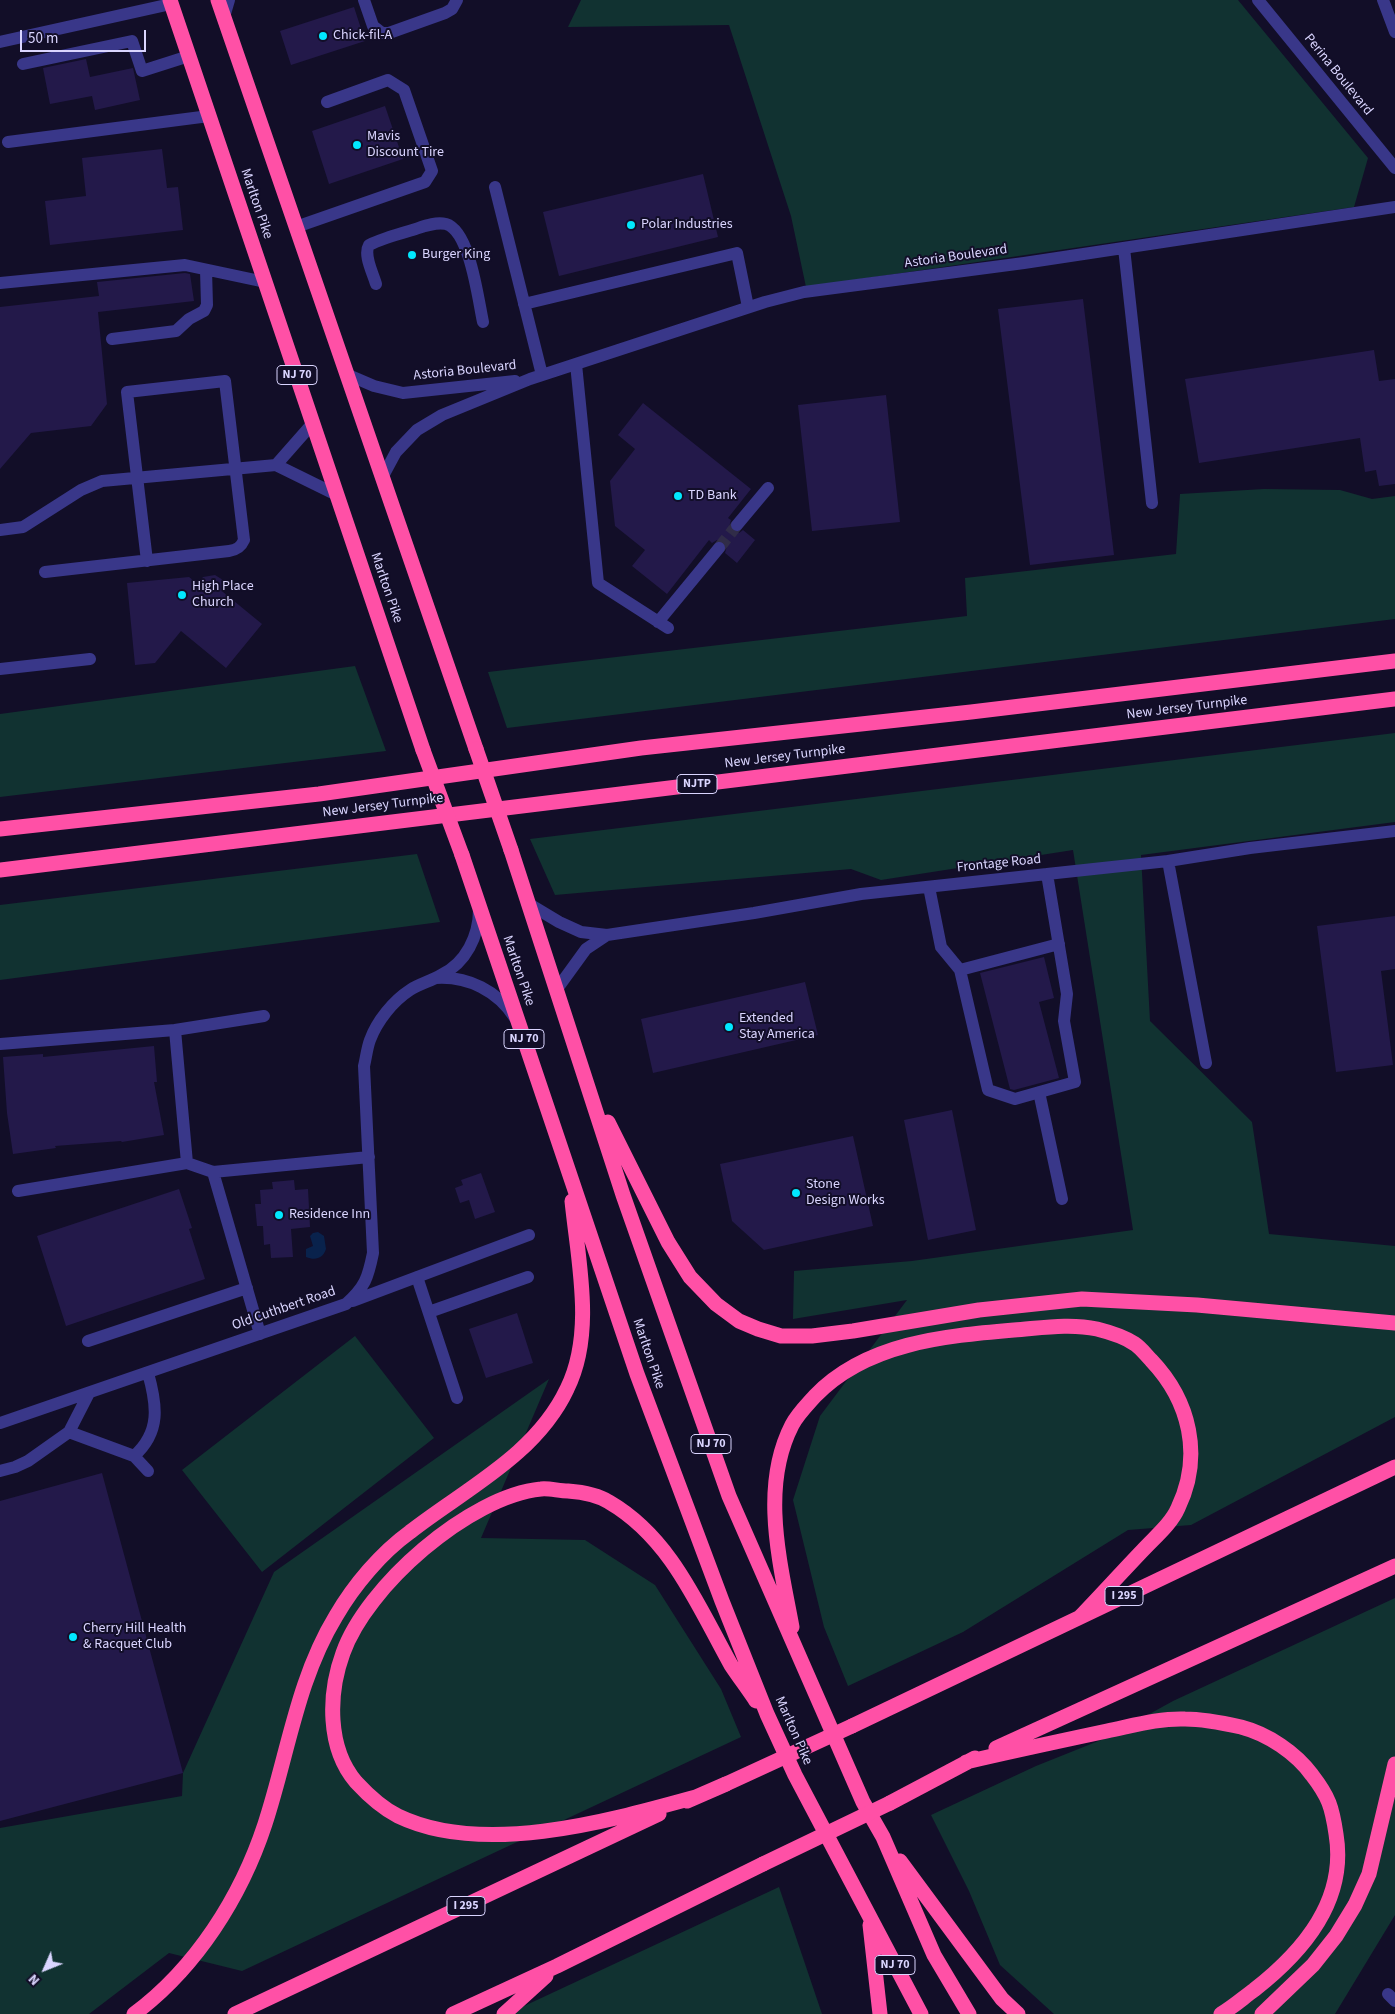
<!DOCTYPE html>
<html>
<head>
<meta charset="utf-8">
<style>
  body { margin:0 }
  #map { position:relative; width:1395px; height:2014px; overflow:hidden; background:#120e28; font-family:"Source Sans 3",sans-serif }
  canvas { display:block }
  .north { position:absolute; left:20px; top:1944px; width:50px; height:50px; -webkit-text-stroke:4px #120e28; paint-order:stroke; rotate:226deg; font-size:14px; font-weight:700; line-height:20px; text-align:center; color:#dad5ff }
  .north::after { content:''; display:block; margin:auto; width:18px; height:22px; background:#dad5ff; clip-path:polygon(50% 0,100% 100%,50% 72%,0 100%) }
  .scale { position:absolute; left:20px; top:30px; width:126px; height:22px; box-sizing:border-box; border:2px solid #dad5ff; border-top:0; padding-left:6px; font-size:15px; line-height:18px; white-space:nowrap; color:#dad5ff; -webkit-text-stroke:4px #120e28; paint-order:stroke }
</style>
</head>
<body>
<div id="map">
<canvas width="1395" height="2014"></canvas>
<div class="north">N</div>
<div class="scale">50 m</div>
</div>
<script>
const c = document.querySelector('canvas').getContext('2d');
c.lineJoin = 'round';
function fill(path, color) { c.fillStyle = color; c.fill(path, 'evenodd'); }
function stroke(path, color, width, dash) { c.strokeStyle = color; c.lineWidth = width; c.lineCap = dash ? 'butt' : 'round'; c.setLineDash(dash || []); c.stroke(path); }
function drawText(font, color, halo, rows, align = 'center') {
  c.font = font + ' "Source Sans 3",sans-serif'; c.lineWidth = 4; c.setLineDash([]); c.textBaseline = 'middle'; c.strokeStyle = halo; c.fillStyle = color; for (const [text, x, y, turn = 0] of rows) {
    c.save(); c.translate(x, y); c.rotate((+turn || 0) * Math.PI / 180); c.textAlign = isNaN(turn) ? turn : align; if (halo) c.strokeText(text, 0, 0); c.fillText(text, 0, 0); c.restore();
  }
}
fill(new Path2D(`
  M 581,0 L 1238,0 L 1368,158 L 1354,207 L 806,287 L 791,216 L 729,25 L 568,27 Z
  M 1264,489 L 1340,490 L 1372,499 L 1395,496 L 1395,619 L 507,728 L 488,672 L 967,616 L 965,578 L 1176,554 L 1180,494 Z
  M 355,666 L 386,751 L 0,797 L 0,714 Z
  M 1395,733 L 1395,822 L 1141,855 L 1150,1021 L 1252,1122 L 1269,1234 L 1395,1246 L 1395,1417 L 1191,1525 L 1128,1530 L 963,1632 L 848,1686 L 824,1627 L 793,1500 L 820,1416 L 907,1300 L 793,1319 L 794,1271 L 912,1261 L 1133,1230 L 1073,850 L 881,880 L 851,869 L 555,895 L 530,839 Z
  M 417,854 L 440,922 L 0,980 L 0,905 Z
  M 355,1336 L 434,1438 L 262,1572 L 182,1470 Z
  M 549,1379 L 481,1538 L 585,1540 L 655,1585 L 721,1689 L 741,1737 L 242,1971 L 169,1953 L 89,2014 L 0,2014 L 0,1828 L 182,1796 L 183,1773 L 274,1572 Z
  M 1395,1598 L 1395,1915 L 1335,2014 L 1054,2014 L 1000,1965 L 969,1891 L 931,1815 L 1036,1766 L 1106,1738 L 1173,1701 Z
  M 779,1887 L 822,2014 L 507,2014 Z`), '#113231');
fill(new Path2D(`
  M 318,1232 L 324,1236 L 326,1249 C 323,1258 316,1261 306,1257 L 306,1249 L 313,1246 L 310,1236 L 313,1233 Z`), '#09224c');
fill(new Path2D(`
  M 354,7 L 365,41 L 291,65 L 280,31 Z
  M 86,59 L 90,77 L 133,68 L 140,100 L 95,110 L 92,96 L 50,104 L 43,68 Z
  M 385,106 L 403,159 L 329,184 L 312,131 Z
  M 162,149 L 167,188 L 178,187 L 183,230 L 50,245 L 45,201 L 86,196 L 82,158 Z
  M 703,174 L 718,237 L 559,276 L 543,212 Z
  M 185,273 L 190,274 L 194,301 L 98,312 L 107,404 L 91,426 L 31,433 L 0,469 L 0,307 L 99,296 L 97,282 Z
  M 1083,299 L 1114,555 L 1030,565 L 998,309 Z
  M 1374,350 L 1379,381 L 1395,379 L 1395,484 L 1379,486 L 1376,470 L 1365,472 L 1360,438 L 1199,463 L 1185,379 Z
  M 886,395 L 900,522 L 812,531 L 798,405 Z
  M 643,403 L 751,489 L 728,518 L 731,520 L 729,527 L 732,531 L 739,533 L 743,530 L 755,540 L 737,563 L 725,553 L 727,546 L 724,541 L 717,540 L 712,543 L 709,540 L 667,594 L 632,566 L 645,550 L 615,526 L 610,481 L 635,449 L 618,435 Z
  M 215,575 L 223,580 L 225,586 L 223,592 L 262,624 L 226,668 L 181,631 L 155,663 L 135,665 L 127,583 L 189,577 L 198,584 L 203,577 Z
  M 1395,916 L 1395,969 L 1381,971 L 1393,1065 L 1336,1072 L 1317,926 Z
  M 1044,957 L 1054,998 L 1039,1002 L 1059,1078 L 1014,1090 L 1010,1089 L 980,973 Z
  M 805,982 L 818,1035 L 653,1073 L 641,1019 Z
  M 154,1046 L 157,1082 L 154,1082 L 164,1135 L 122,1142 L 121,1141 L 55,1146 L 56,1148 L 13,1154 L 7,1113 L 3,1057 L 43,1054 L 43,1057 Z
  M 952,1110 L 976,1230 L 928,1240 L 904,1120 Z
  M 853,1136 L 873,1226 L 764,1250 L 732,1221 L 720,1164 Z
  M 481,1173 L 495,1212 L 475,1219 L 469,1200 L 460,1203 L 455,1188 L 463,1185 L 461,1180 Z
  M 294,1180 L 295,1190 L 308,1189 L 310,1227 L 291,1229 L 293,1257 L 271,1258 L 270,1244 L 264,1245 L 263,1226 L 257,1226 L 255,1204 L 261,1204 L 260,1190 L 273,1189 L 272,1182 Z
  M 179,1189 L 192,1228 L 189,1229 L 205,1279 L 66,1326 L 37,1236 Z
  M 517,1313 L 533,1363 L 486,1378 L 469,1329 Z
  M 102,1473 L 183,1773 L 0,1821 L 0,1501 Z`), '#23194a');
stroke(new Path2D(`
  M 719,548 L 737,525`), '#302c48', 12, [12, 6]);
stroke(new Path2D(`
  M 364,0 L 373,26 L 382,33 L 389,33 L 445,13 L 452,9 L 457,0
  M 1258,0 L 1395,168
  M 1383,0 L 1395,32
  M 224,17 L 229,0
  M 0,42 L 171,4
  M 23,64 L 132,41 L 142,71 L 189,56
  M 8,142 L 209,116
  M 495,187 L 542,375
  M 296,227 L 425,182 L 432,171 L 404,90 L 388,80 L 327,102
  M 1124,248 L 1152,503
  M 0,283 L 185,265 L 265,282
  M 376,284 C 373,273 363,255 369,245 C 381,239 395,235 409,231 C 420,228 434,221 446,224 C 470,231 478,299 483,322
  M 524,304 L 737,253 L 748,307
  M 112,339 L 176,331 L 189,319 L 204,311 L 207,305 L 206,270
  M 576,364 L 598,583 L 668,628
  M 346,374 L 374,386 L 403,393 L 515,381
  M 313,423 L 276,465 L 337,495
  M 382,478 L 396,452 L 417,430 L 442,415 L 530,379 L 765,302 L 804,292 L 1024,263 L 1395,207
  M 737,525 L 768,488
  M 0,530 L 23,527 L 81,490 L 102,481 L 276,465
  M 45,572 L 229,551 C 237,550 241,547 244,540 L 225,381 L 127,392 L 147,561
  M 658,622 L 719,548
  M 0,669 L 90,659
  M 1168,861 L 1206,1063
  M 929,887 L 941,947 L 960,970 L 988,1090 L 1015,1099 L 1075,1082 L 1064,1021 L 1067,994 L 1047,874
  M 529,904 L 559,922 L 581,932 L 607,935 L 754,913 L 861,894 L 1168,861 L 1250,848 L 1395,831
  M 960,970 L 1059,944
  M 436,978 C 468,976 498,991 515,1018
  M 557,989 L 586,949 L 607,935
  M 175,1030 L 264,1016
  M 0,1044 L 175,1030 L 187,1163
  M 1039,1092 L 1062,1199
  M 213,1172 L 260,1334
  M 18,1191 L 187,1163 L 213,1172 L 369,1157
  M 417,1277 L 457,1398
  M 353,1301 L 529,1235
  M 429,1312 L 528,1277
  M 88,1341 L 247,1288
  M 0,1423 L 346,1304 C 365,1287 368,1278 373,1253 L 364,1066 C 366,1058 367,1048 370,1040 C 377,1021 393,1001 410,990 C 419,984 431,981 441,975 C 466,963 479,936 479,909
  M 69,1432 L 134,1456 L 148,1471
  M 134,1456 C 161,1432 157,1405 148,1373
  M 0,1471 L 15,1467 L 28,1461 L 69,1432 L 89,1393
  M 1388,1994 L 1395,2001`), '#393789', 12);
stroke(new Path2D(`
  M 170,0 L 423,750
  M 218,0 L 476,749
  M 0,829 L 319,794 L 641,748 L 971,712 L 1395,661
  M 511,850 L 623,1195 L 729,1496 L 863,1802 L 883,1837 L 934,1955 L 969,2014
  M 462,855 L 637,1374 L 722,1601 L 767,1714 L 795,1775 L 921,2014
  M 0,870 L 1395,699
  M 608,1122 L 668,1242 L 690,1277 L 716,1304 L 739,1321 L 758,1329 L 781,1336 L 812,1336 L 853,1331 L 979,1310 L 1082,1299 L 1197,1305 L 1395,1323
  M 792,1627 C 780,1562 760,1487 792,1425 C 797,1415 807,1405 815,1396 C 866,1343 944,1336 1014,1330 C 1041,1328 1070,1323 1097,1329 C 1109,1332 1125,1337 1135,1344 C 1141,1348 1146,1355 1151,1360 C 1190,1401 1203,1456 1178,1508 C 1171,1524 1155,1537 1143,1550 C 1122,1572 1101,1595 1080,1617
  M 852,1726 L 1395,1467
  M 996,1748 L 1395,1566
  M 966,1762 C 1013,1751 1060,1741 1107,1731 C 1132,1726 1159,1718 1185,1719 C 1204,1719 1223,1723 1241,1727 C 1268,1734 1296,1753 1312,1775 C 1329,1797 1332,1807 1336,1834 C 1347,1900 1304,1951 1254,1990 C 1243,1998 1233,2007 1221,2014
  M 696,1797 C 609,1821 483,1857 398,1816 C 382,1808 368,1795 356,1782 C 327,1748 328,1694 343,1653 C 366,1587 469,1496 541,1489 C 549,1488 559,1491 568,1491 C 581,1492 598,1495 609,1502 C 671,1538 698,1606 731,1665 C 739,1677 748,1689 756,1701
  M 687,1801 L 726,1784
  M 890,1803 L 975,1758
  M 900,1861 L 1002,1999 L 1018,2014
  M 870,1925 L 880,2014
  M 134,2014 C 196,1968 241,1897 265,1824 C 288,1754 297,1680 336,1616 C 354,1585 381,1553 410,1532 C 465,1489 536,1455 567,1389 C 595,1333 578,1261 572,1201
  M 235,2014 L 659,1814
  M 453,2014 L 557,1966 L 763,1864
  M 504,2014 L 546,1976
  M 1262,2014 L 1313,1965 L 1336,1936 L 1355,1905 L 1369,1874 L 1395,1764`), '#ff50a6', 15);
stroke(new Path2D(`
  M 476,749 L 511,850
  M 423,750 L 462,855
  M 726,1784 L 852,1726
  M 763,1864 L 890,1803`), '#ff50a6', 15);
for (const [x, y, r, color] of [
  [323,36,5,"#01e8ff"],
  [357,145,5,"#01e8ff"],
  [631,225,5,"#01e8ff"],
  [412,255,5,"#01e8ff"],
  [678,496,5,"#01e8ff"],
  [182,595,5,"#01e8ff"],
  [729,1027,5,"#01e8ff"],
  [796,1193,5,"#01e8ff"],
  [279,1215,5,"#01e8ff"],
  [73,1637,5,"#01e8ff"]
]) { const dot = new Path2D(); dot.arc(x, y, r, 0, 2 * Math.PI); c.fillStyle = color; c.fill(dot); stroke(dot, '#120e28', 2); }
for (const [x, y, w] of [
  [297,375,40],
  [697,784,40],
  [524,1039,40],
  [711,1444,40],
  [1124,1596,38],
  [466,1906,38],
  [895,1965,40]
]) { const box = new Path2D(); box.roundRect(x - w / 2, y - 9.5, w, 19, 4); c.fillStyle = '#120e28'; c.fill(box); stroke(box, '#dad5ff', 1); }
drawText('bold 12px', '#dad5ff', null, [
  ["NJ 70",297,375],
  ["NJTP",697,784],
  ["NJ 70",524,1039],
  ["NJ 70",711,1444],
  ["I 295",1124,1596],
  ["I 295",466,1906],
  ["NJ 70",895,1965]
]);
drawText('14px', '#dad5ff', '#120e28', [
  ["Chick-fil-A",333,36],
  ["Mavis",367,137],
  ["Discount Tire",367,153],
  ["Polar Industries",641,225],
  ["Burger King",422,255],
  ["TD Bank",688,496],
  ["High Place",192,587],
  ["Church",192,603],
  ["Extended",739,1019],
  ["Stay America",739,1035],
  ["Stone",806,1185],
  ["Design Works",806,1201],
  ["Residence Inn",289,1215],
  ["Cherry Hill Health",83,1629],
  ["& Racquet Club",83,1645]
], 'left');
drawText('14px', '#dad5ff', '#120e28', [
  ["Perina Boulevard",1338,75,51],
  ["Marlton Pike",256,204,71],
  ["Astoria Boulevard",956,257,-8],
  ["Astoria Boulevard",465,371,-6],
  ["Marlton Pike",386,588,71],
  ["New Jersey Turnpike",1187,708,-7],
  ["New Jersey Turnpike",785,757,-7],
  ["New Jersey Turnpike",383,806,-7],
  ["Frontage Road",999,864,-6],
  ["Marlton Pike",518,971,71],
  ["Old Cuthbert Road",284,1309,-19],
  ["Marlton Pike",648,1354,71],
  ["Marlton Pike",793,1731,66]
]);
</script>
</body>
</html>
